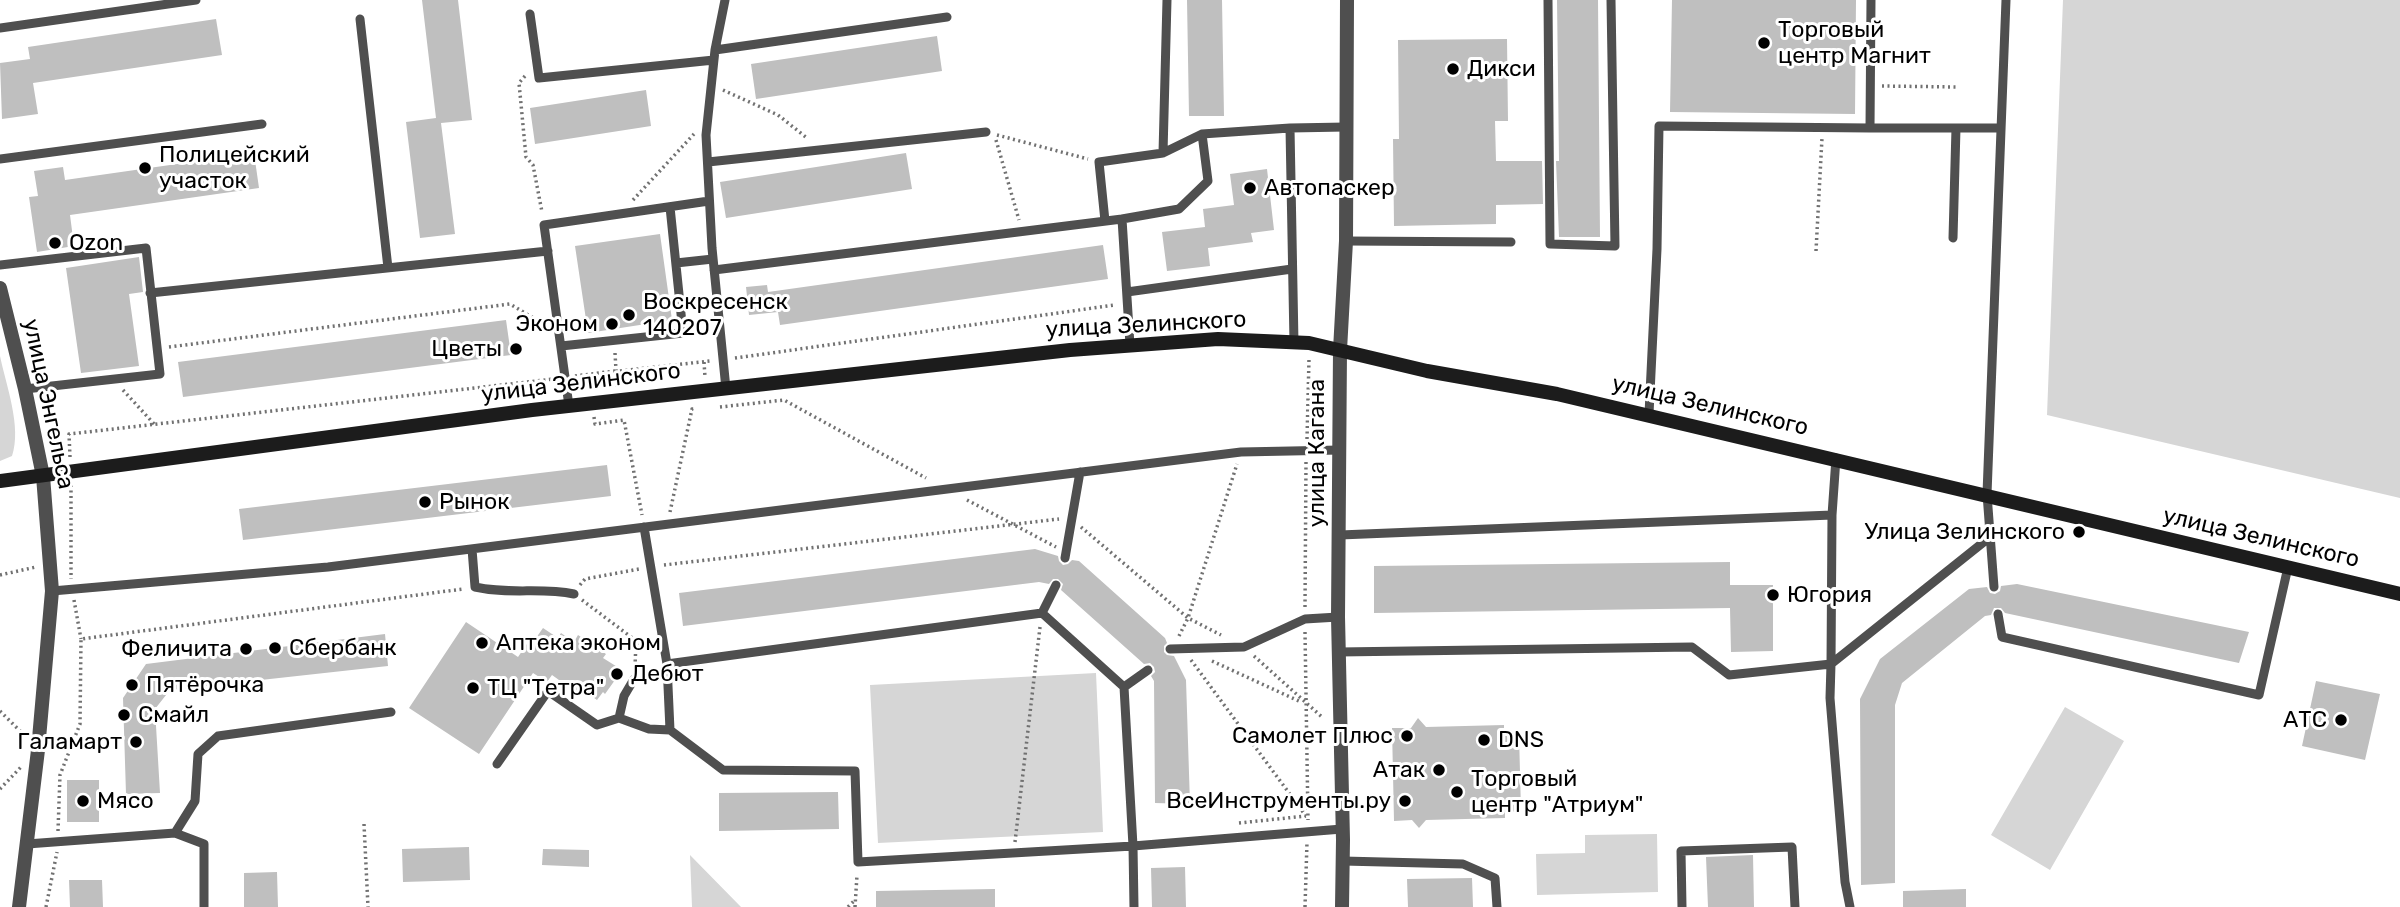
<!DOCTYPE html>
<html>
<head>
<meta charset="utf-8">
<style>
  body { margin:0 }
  canvas { display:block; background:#fff }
</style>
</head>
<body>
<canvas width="2400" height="907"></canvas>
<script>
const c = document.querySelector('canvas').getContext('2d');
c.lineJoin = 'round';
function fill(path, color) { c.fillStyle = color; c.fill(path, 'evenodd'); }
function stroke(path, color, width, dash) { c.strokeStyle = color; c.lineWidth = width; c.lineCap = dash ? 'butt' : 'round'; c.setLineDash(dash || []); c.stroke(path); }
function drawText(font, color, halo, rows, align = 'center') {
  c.font = font + ' Rubik,sans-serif'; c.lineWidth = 6; c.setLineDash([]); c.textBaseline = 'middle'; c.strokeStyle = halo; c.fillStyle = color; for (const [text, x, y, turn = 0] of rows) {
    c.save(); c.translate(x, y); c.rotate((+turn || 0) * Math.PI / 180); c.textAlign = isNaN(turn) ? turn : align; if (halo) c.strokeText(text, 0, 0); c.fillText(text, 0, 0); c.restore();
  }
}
fill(new Path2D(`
  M 2063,0 L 2400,0 L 2400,498 L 2047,415 Z
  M 0,356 C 6,385 22,427 12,456 L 0,461 Z
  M 1096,673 L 1103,832 L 878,843 L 870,685 Z
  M 2065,707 L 2124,741 L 2050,870 L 1991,835 Z
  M 1657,834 L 1658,892 L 1537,895 L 1536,854 L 1585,853 L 1585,835 Z
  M 690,855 L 741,907 L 692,907 Z`), '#d6d6d6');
fill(new Path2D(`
  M 422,0 L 458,0 L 472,120 L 441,123 L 455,234 L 420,238 L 406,122 L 436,118 Z
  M 1187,0 L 1222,0 L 1224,116 L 1189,116 Z
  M 1557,0 L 1598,0 L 1600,237 L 1559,237 L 1556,161 L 1559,161 Z
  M 1672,0 L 1856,0 L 1855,114 L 1670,112 Z
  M 216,19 L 222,55 L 33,83 L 38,114 L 2,119 L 0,63 L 30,59 L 28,47 Z
  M 937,36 L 942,71 L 756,99 L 751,64 Z
  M 1507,39 L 1508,121 L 1495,121 L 1496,161 L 1542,161 L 1543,204 L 1496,205 L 1496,224 L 1394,226 L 1393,139 L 1399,139 L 1398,40 Z
  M 646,90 L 651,126 L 535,144 L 530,108 Z
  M 254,153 L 259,188 L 70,215 L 74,246 L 37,252 L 29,197 L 38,196 L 34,171 L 63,167 L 65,180 Z
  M 906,153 L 912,189 L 726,218 L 720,182 Z
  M 1267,169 L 1274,230 L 1251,233 L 1253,242 L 1208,248 L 1210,266 L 1167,271 L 1162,232 L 1205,227 L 1203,209 L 1234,205 L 1230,174 Z
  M 660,234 L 672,320 L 588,333 L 575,246 Z
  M 1103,245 L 1108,279 L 780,325 L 778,312 L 749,315 L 746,287 L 767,285 L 768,292 Z
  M 139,257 L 143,292 L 129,294 L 139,366 L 81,373 L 66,268 Z
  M 506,320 L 511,355 L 183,397 L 178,362 Z
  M 607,465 L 611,496 L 243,540 L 239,509 Z
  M 1035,549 L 1058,556 L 1059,561 L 1063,565 L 1068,564 L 1072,560 L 1079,561 L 1165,638 L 1167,643 L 1164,646 L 1164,652 L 1167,655 L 1174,656 L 1186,680 L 1190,804 L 1155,803 L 1154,681 L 1151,676 L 1155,672 L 1154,667 L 1150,663 L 1144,664 L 1061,590 L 1063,584 L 1058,579 L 1053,579 L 1049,584 L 1039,582 L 683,626 L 679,593 Z
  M 1730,562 L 1730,585 L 1773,585 L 1773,651 L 1731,652 L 1730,608 L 1374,613 L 1374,566 Z
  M 2017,584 L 2249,632 L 2239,663 L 2005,613 L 2001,608 L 1994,608 L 1991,615 L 1985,616 L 1902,683 L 1895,705 L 1895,883 L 1861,885 L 1860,699 L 1880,659 L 1969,589 L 1987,587 L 1990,593 L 1995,594 L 2000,591 L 2001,586 Z
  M 466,622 L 518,657 L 533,635 L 536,638 L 543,628 L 558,638 L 561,633 L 574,642 L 578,635 L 606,654 L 603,658 L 619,668 L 612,678 L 615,680 L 605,694 L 603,692 L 597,700 L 583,690 L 580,695 L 552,675 L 547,682 L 533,673 L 479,754 L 409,708 Z
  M 385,634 L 388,666 L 170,690 L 155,709 L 160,793 L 126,794 L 123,698 L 146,664 Z
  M 2316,681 L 2380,694 L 2365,760 L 2302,746 Z
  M 1418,718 L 1426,727 L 1504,725 L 1504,735 L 1519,734 L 1521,811 L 1505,812 L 1505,818 L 1426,820 L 1419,828 L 1412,820 L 1394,821 L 1392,728 L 1411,728 Z
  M 67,780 L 99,780 L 99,822 L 67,822 Z
  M 838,792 L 839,829 L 719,831 L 719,793 Z
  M 469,847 L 470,880 L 403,882 L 402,849 Z
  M 543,849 L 589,850 L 589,867 L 542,865 Z
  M 1753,855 L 1754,907 L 1708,907 L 1706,857 Z
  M 1185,867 L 1186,907 L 1152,907 L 1151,868 Z
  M 277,872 L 278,907 L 244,907 L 244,873 Z
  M 1472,878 L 1473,907 L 1408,907 L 1407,879 Z
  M 69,880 L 102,880 L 103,907 L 70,907 Z
  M 995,889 L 995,907 L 876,907 L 876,891 Z
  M 1966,889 L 1966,907 L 1903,907 L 1903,891 Z`), '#bfbfbf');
stroke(new Path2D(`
  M 525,76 L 519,83 L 526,157 L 533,165 L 542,212
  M 1882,86 L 1956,87
  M 723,90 L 778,115 L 807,138
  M 997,135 L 1088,159
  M 996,140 L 1019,220
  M 633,200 L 694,134
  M 1816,251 L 1822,138
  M 169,347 L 510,304 L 545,325
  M 615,353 L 617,387
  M 735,358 L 1115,305
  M 704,362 L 705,377
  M 620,371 L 710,361
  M 575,376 L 615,371
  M 123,390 L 155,425
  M 720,407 L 784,400 L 926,478
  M 594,417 L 595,424 L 624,420 L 642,515
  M 1307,439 L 1309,359
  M 70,457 L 69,434 L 554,379
  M 71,485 L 71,579
  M 967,500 L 1056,547
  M 670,512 L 692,409 L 695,409
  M 1081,527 L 1188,618 L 1221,635
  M 664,565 L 1059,519
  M 0,575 L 36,567
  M 580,585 L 585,579 L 639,569
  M 74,600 L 81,639
  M 582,600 L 651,652
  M 1305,607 L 1306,461
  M 1305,632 L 1308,820
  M 1179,636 L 1188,618 L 1237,464
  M 1254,656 L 1322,717
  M 1191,660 L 1306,816
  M 1212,661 L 1301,702
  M 635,667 L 636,641
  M 0,711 L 23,734
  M 0,789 L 21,767
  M 1239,823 L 1306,816
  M 364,824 L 368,907
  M 58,831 L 60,775 L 80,724 L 81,639 L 463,589
  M 1015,842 L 1040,627
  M 46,907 L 57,852
  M 848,907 L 855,900
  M 855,907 L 857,875
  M 1305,907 L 1307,842`), '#717171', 3.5, [2, 3.5]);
stroke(new Path2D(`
  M 725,0 L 715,50 L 706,135 L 712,248 L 726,389
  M 1548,0 L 1550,244 L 1615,246 L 1611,0
  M 530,14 L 539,78 L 714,60
  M 360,19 L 388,268
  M 0,28 L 196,0
  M 715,50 L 947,17
  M 1290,128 L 1294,343
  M 1870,128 L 2001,128
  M 1163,153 L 1167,0
  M 0,159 L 262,124
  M 708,162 L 986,132
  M 1122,219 L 1179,209 L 1208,181 L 1202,134
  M 1105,221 L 1099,162 L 1163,153 L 1202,134 L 1290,128 L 1346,127
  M 1953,238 L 1956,128
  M 1346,241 L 1511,242
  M 676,263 L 713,259
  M 0,265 L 146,248 L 160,374 L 25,389
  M 714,270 L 1122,219 L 1130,345
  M 1127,292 L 1292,269
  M 150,293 L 548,251
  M 561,346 L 683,333 L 670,207
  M 569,406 L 544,225 L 709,201
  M 1649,414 L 1657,249 L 1659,126 L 1870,128 L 1871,0
  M 644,527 L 667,664
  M 1340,535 L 1832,515
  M 472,549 L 475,587 C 511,595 540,587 574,594
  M 1065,558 L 1080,472
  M 1994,587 L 1987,494 L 2006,0
  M 52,591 L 328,567 L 1241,452 L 1340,450
  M 1042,613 L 1056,585
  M 1998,614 L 2002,637 L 2259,695 L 2288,567
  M 1170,649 L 1244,647 L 1305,619 L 1338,617
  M 1339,652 L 1692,647 L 1729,675 L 1831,664 L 1832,515 L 1836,458
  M 1124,687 L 1148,670
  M 619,718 L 624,696 L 634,679
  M 670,730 L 667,664 L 1042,613 L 1124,687 L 1133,846 L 1342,829
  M 497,764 L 548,691 L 597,725 L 619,718 L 649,729 L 670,730 L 723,770 L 855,771 L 858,862 L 1133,846 L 1134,907
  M 175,833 L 204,844 L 204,907
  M 27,844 L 175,833 L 195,801 L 198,754 L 218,736 L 391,712
  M 1343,861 L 1463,864 L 1495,878 L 1497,907
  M 1682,907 L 1681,851 L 1792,847 L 1795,907
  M 1850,907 L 1845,882 L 1830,698 L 1831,664 L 1990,537`), '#4f4f4f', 9);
stroke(new Path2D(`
  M 0,288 L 25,389 L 43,476 L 52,591 L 38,750 L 19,907
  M 1342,907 L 1343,840 L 1338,617 L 1340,350 L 1346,241 L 1347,0`), '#4f4f4f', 14);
stroke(new Path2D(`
  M 0,481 L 532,410 L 1070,350 L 1218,339 L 1309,343 L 1427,371 L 1557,394 L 2400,594`), '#1c1c1c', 14);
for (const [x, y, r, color] of [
  [1764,43,7,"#000"],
  [1453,69,7,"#000"],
  [145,168,7,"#000"],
  [1250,188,7,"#000"],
  [55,243,7,"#000"],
  [629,315,7,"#000"],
  [612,324,7,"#000"],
  [516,349,7,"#000"],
  [425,502,7,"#000"],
  [2079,532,7,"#000"],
  [1773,595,7,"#000"],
  [482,643,7,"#000"],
  [275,648,7,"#000"],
  [246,649,7,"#000"],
  [617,674,7,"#000"],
  [132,685,7,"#000"],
  [473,688,7,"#000"],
  [124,715,7,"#000"],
  [2341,720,7,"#000"],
  [1407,736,7,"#000"],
  [1484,740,7,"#000"],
  [136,742,7,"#000"],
  [1439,770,7,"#000"],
  [1457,792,7,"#000"],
  [83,801,7,"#000"],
  [1405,801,7,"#000"]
]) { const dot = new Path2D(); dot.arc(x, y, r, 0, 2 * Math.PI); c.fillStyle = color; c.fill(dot); stroke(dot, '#fff', 2.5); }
drawText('23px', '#000', '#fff', [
  ["Торговый",1778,30],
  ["центр Магнит",1778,56],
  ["Дикси",1467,69],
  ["Полицейский",159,155],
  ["участок",159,181],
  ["Автопаскер",1264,188],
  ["Ozon",69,243],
  ["Воскресенск",643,302],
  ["140207",643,328],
  ["Эконом",598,324,"right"],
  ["Цветы",502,349,"right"],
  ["Рынок",439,502],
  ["Улица Зелинского",2065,532,"right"],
  ["Югория",1787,595],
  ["Аптека эконом",496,643],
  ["Сбербанк",289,648],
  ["Феличита",232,649,"right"],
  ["Дебют",631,674],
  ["Пятёрочка",146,685],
  ["ТЦ \"Тетра\"",487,688],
  ["Смайл",138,715],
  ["АТС",2327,720,"right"],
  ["Самолет Плюс",1393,736,"right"],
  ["DNS",1498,740],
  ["Галамарт",122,742,"right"],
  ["Атак",1425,770,"right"],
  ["Торговый",1471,779],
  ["центр \"Атриум\"",1471,805],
  ["Мясо",97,801],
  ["ВсеИнструменты.ру",1391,801,"right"]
], 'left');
drawText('23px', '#000', '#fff', [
  ["улица Зелинского",1146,325,-3],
  ["улица Зелинского",581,383,-7],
  ["улица Энгельса",48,404,78],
  ["улица Зелинского",1710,406,13],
  ["улица Кагана",1317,453,-90],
  ["улица Зелинского",2261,538,13]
]);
</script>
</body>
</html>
